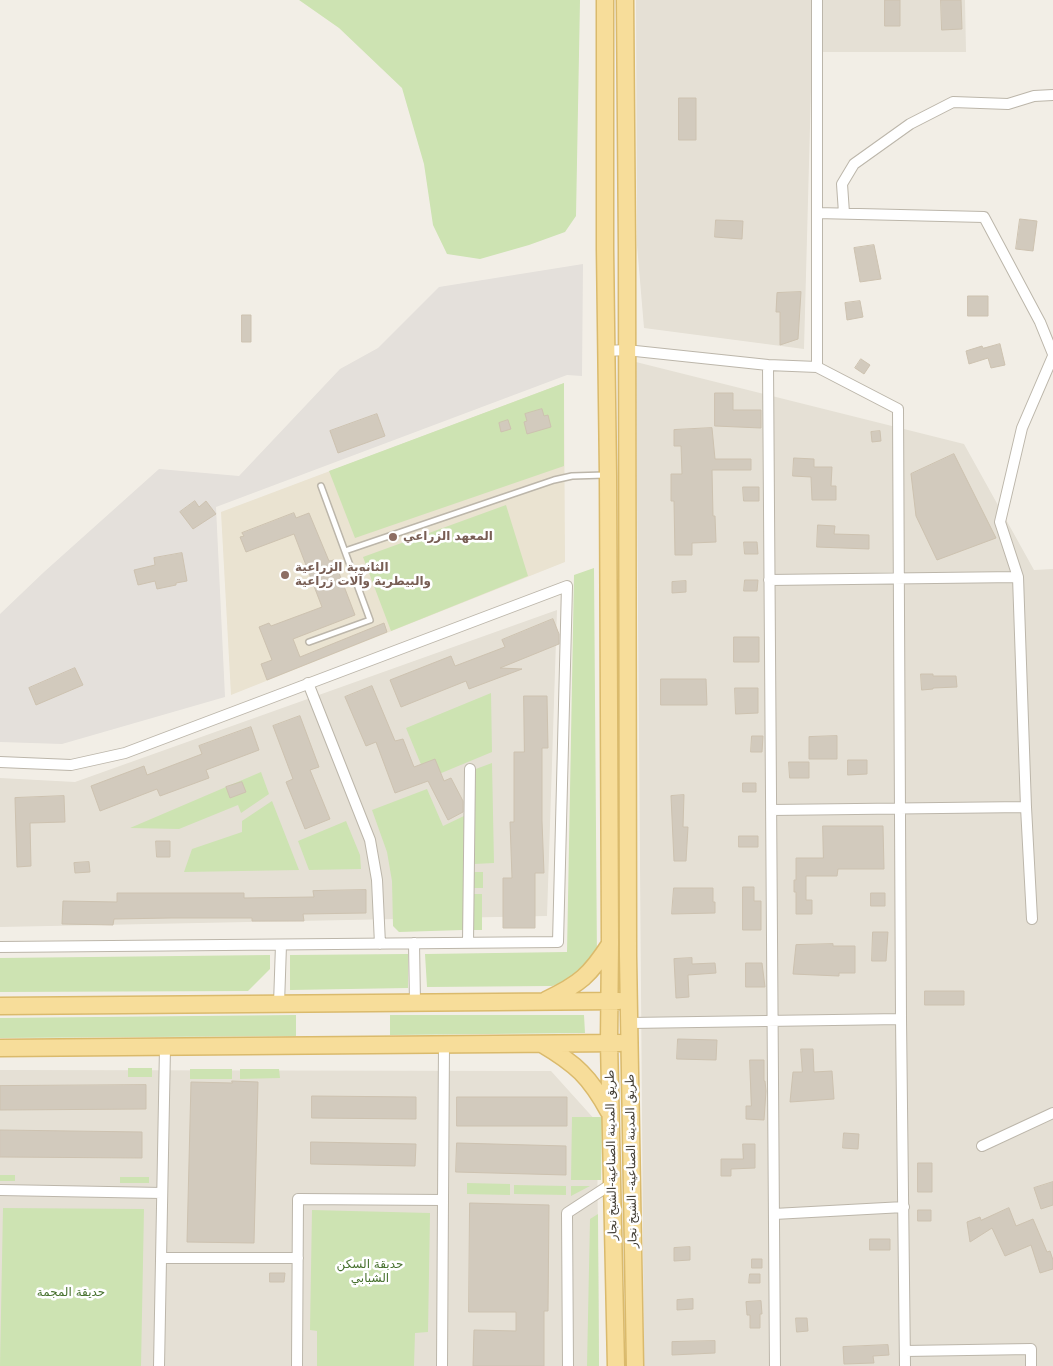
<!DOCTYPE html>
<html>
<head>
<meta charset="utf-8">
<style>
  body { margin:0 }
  canvas { display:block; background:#f2eee6 }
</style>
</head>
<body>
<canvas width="1053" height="1366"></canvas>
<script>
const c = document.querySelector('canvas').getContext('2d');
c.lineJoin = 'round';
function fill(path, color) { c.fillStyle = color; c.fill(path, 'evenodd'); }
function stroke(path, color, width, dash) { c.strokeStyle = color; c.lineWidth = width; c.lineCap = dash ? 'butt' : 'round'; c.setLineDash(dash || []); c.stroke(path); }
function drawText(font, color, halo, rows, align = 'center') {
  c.font = font + ' "DejaVu Sans",Vazirmatn,sans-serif'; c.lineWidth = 5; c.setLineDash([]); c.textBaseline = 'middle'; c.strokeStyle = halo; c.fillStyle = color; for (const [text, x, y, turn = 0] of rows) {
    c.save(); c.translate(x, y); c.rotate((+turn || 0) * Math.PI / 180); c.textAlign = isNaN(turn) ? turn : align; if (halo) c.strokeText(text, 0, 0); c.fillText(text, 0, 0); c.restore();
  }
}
fill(new Path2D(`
  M 636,0 L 965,0 L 966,52 L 812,52 L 804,349 L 644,328 L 637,245 Z
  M 636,362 L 964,444 L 1034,570 L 1053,569 L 1053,1366 L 644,1366 Z
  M 557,610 L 547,916 L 0,927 L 0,778 L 75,782 Z
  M 0,1070 L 551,1071 L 597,1122 L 599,1366 L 0,1366 Z`), '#e5e0d5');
fill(new Path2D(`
  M 583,264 L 582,376 L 567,375 L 216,507 L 225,697 L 62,744 L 0,742 L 0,614 L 44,572 L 159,469 L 239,476 L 340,369 L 378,348 L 439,287 Z`), '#e4e0db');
fill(new Path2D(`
  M 564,383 L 565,562 L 231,695 L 221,512 Z`), '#eae3d1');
fill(new Path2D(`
  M 299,0 L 580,0 L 576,216 L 565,232 L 529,245 L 480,259 L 447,254 L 433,225 L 424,164 L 402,88 L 339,28 Z
  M 564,383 L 564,466 L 355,538 L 329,471 Z
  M 506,505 L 528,576 L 391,631 L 363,557 Z
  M 594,568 L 597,962 L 579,977 L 552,986 L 427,987 L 425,954 L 567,952 L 574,575 Z
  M 491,693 L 492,752 L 427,779 L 406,728 Z
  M 492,763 L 494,863 L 474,864 L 473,770 Z
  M 261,772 L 269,794 L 241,813 L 238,805 L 179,829 L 130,828 Z
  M 427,789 L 443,826 L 464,816 L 463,930 L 399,932 L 393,926 L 392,881 L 387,852 L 372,810 Z
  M 272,801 L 299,870 L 184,872 L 192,849 L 242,832 L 242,821 Z
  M 346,821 L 360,855 L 361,869 L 309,870 L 298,841 Z
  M 474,872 L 483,872 L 483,888 L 474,888 Z
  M 474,894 L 482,894 L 482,930 L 474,930 Z
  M 408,954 L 408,988 L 290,990 L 290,955 Z
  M 270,955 L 270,969 L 248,991 L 0,992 L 0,958 Z
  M 296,1015 L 296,1036 L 0,1038 L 0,1018 Z
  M 584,1015 L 585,1033 L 390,1035 L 390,1015 Z
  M 128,1068 L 152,1068 L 152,1077 L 128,1077 Z
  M 190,1069 L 232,1069 L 232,1079 L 190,1079 Z
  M 240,1069 L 279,1069 L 280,1078 L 240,1079 Z
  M 572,1117 L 602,1117 L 601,1180 L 571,1180 Z
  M 0,1175 L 15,1175 L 15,1181 L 0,1181 Z
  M 120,1177 L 149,1177 L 149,1183 L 120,1183 Z
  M 467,1183 L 510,1184 L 510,1195 L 467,1194 Z
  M 514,1185 L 566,1186 L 566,1195 L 514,1194 Z
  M 571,1186 L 590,1186 L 571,1196 Z
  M 3,1208 L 144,1209 L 141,1366 L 0,1366 Z
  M 312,1210 L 430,1213 L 428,1332 L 415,1333 L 414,1366 L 317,1366 L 317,1331 L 310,1330 Z
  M 598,1214 L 599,1366 L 587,1366 L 590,1219 Z`), '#cde3b2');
const building = new Path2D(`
  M 885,0 L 900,0 L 900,26 L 885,26 Z
  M 941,0 L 961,0 L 962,29 L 942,30 Z
  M 679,98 L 696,98 L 696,140 L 679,140 Z
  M 1020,219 L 1037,221 L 1033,251 L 1016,249 Z
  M 716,220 L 743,221 L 742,239 L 715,237 Z
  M 874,245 L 881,279 L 860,282 L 854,248 Z
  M 801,292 L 798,339 L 780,345 L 780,312 L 776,312 L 777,293 Z
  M 968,296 L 988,296 L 988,316 L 968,316 Z
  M 860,301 L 863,317 L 847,320 L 845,303 Z
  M 242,315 L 251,315 L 251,342 L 242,342 Z
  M 1000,344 L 1005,365 L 991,368 L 988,358 L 969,364 L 966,351 L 982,346 L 983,348 Z
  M 861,359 L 870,365 L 864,374 L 855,368 Z
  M 715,393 L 733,393 L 733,410 L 761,410 L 761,428 L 715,426 Z
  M 542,409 L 544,416 L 548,415 L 551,427 L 527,434 L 524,422 L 527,421 L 525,414 Z
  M 377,414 L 385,436 L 338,453 L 330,431 Z
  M 508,420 L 511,429 L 501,432 L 499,423 Z
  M 712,428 L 715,459 L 751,459 L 751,470 L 712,470 L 713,516 L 715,516 L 716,542 L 692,543 L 692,555 L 675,555 L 674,501 L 671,501 L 671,474 L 682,474 L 681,446 L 674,446 L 674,430 Z
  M 880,431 L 881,441 L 872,442 L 871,432 Z
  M 954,454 L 996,538 L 937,560 L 916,516 L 911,474 Z
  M 794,458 L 814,459 L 814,467 L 832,467 L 831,486 L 836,486 L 836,500 L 812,500 L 811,477 L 793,476 Z
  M 743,487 L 759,487 L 759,501 L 744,501 Z
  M 195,501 L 199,507 L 206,501 L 216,514 L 193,529 L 180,512 Z
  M 294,513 L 296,518 L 309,513 L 329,561 L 334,560 L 355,615 L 293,639 L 300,657 L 384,623 L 387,632 L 267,680 L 261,664 L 272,660 L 259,627 L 269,623 L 271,626 L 322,607 L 294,534 L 246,552 L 240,537 L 244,536 L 242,533 Z
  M 818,525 L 835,526 L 834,534 L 869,535 L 869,549 L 817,547 Z
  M 744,542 L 757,542 L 758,554 L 745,554 Z
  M 182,553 L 187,581 L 176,583 L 176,585 L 157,589 L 155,581 L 138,585 L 134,570 L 155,565 L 154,558 Z
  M 745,580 L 758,580 L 757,591 L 744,591 Z
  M 686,581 L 686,592 L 672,593 L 672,582 Z
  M 553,619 L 559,634 L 559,644 L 500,668 L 522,669 L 469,689 L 466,681 L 401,707 L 390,680 L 451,656 L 455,666 L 505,647 L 502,640 Z
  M 734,637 L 759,637 L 759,662 L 734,662 Z
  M 75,668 L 83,685 L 36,705 L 29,688 Z
  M 921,674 L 933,674 L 933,676 L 956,676 L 957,687 L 933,688 L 933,689 L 922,690 Z
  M 661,679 L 706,679 L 707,705 L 661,705 Z
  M 372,686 L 395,741 L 403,739 L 414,767 L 435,759 L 444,781 L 451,778 L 463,801 L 463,812 L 448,820 L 428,781 L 395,793 L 376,742 L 366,746 L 345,697 Z
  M 735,688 L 758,688 L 758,713 L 736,714 Z
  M 524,696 L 547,696 L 548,748 L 542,748 L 542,821 L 544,873 L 535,873 L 535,928 L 503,928 L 503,878 L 512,878 L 510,822 L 514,822 L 514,752 L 524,752 Z
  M 300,716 L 319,767 L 310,770 L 330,819 L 305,829 L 286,782 L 293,779 L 273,726 Z
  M 251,727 L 259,750 L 206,770 L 209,778 L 160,796 L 157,789 L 100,811 L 91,786 L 144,766 L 147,775 L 202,754 L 199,746 Z
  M 752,736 L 763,736 L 762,752 L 751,752 Z
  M 837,736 L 837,759 L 809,759 L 809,737 Z
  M 848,760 L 867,760 L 867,774 L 848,775 Z
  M 789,762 L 809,762 L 809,778 L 790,778 Z
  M 242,782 L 246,792 L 230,798 L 226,787 Z
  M 743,783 L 756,783 L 756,792 L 743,792 Z
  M 684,795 L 683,827 L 688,827 L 686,861 L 674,861 L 671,796 Z
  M 64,796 L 65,822 L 30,823 L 31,866 L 17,867 L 15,798 Z
  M 823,826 L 883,826 L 884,869 L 838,869 L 837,876 L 806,876 L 806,900 L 812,900 L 812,914 L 796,914 L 796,892 L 794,892 L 794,880 L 796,880 L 796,858 L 823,858 Z
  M 739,836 L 758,836 L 758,847 L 739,847 Z
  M 156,841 L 170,841 L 170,857 L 157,857 Z
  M 89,862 L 90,872 L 75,873 L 74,863 Z
  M 743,887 L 754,887 L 754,901 L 761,901 L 761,930 L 743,930 Z
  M 674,888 L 713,888 L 713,902 L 715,902 L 715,913 L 672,914 Z
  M 366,890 L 366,913 L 303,914 L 304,921 L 252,921 L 252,918 L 171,918 L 114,919 L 113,925 L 62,924 L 63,901 L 117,902 L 117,893 L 244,893 L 244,898 L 314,897 L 313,891 Z
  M 871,893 L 885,893 L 885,906 L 871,906 Z
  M 873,932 L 888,932 L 886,961 L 872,961 Z
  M 833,944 L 833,946 L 855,946 L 855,973 L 839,973 L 839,976 L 793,974 L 796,945 Z
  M 692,958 L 692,964 L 715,963 L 716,973 L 688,975 L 689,997 L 676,998 L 674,959 Z
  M 746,963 L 762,963 L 765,987 L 746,987 Z
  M 925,991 L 964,991 L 964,1005 L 925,1005 Z
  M 678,1039 L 717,1040 L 716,1060 L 677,1059 Z
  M 801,1049 L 813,1049 L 814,1072 L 832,1071 L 834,1099 L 790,1102 L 793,1072 L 802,1072 Z
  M 750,1060 L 764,1060 L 764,1081 L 765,1081 L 766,1091 L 764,1120 L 746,1119 L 746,1106 L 751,1106 Z
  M 232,1081 L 258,1082 L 254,1243 L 187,1242 L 191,1082 L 232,1083 Z
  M 146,1085 L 146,1109 L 0,1110 L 0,1086 Z
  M 312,1096 L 416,1097 L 416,1119 L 312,1118 Z
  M 457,1097 L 567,1097 L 567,1126 L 457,1126 Z
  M 0,1130 L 142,1132 L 142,1158 L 0,1157 Z
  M 844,1133 L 859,1134 L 858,1149 L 843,1148 Z
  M 311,1142 L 416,1144 L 415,1166 L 311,1164 Z
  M 457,1143 L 566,1146 L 566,1175 L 456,1172 Z
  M 743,1144 L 755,1144 L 755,1168 L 731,1169 L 731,1176 L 721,1176 L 721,1159 L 743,1159 Z
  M 918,1163 L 932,1163 L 932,1192 L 918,1192 Z
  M 1053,1182 L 1053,1205 L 1041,1209 L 1034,1188 Z
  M 470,1203 L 549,1205 L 548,1311 L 544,1311 L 544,1366 L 473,1366 L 474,1330 L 516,1331 L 516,1312 L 469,1312 Z
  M 1009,1208 L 1016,1226 L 1033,1219 L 1047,1252 L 1050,1251 L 1053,1260 L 1053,1269 L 1040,1273 L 1031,1245 L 1005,1256 L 992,1228 L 970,1242 L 967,1222 L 980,1217 L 981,1220 Z
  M 918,1210 L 931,1210 L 931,1221 L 918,1221 Z
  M 870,1239 L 890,1239 L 890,1250 L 870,1250 Z
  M 690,1247 L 690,1260 L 674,1261 L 674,1248 Z
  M 752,1259 L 762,1259 L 762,1268 L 752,1268 Z
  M 270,1273 L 285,1273 L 284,1282 L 270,1282 Z
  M 750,1274 L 760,1274 L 760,1283 L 749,1283 Z
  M 693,1299 L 693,1309 L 677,1310 L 677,1300 Z
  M 761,1301 L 762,1314 L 760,1314 L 760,1328 L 750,1328 L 750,1315 L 747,1315 L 746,1302 Z
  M 796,1318 L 807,1318 L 808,1331 L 797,1332 Z
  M 715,1341 L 715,1353 L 672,1355 L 672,1342 Z
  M 888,1345 L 889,1355 L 873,1356 L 874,1363 L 844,1364 L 843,1347 Z`);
fill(building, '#d2cabd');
stroke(building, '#cdc2b0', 1);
const lane = new Path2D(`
  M 345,551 L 554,480 L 572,476 L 605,475
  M 309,642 L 370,620 L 321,486`);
const street = new Path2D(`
  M 817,213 L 984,217 L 1040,322 L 1053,354
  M 844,213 L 842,184 L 854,164 L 910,124 L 953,102 L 1008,104 L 1034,96 L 1053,95
  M 606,351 L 626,350 L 768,365 L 817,367 L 898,409 L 901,1019 L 905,1366
  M 768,365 L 775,1366
  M 817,367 L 817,0
  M 769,580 L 1018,577
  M 308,683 L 370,840 L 377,880 L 380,944
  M 0,762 L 71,765 L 125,753 L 567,586 L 558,942 L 0,947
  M 771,810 L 1026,807
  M 1032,919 L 1026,807 L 1018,577 L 1000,522 L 1022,428 L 1053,356
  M 414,943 L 415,1003
  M 468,943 L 470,769
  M 279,1004 L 281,945
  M 630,1023 L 901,1019
  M 982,1146 L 1053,1113
  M 0,1190 L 162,1193
  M 774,1214 L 904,1207
  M 161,1258 L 298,1258
  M 905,1351 L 1031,1349 L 1031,1366
  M 159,1366 L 165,1047
  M 297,1366 L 298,1199 L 443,1200 L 444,1044
  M 442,1366 L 443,1200
  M 568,1366 L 567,1213 L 613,1183`);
const primary = new Path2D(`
  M 605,0 L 605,249 L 608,475 L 610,944 L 609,1042 L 616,1366
  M 625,0 L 627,249 L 628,956 L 635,1366
  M 546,1000 C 580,984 590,975 610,944
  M 0,1006 L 619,1001
  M 542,1044 C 576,1064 590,1077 609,1112
  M 0,1048 L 620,1043`);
stroke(lane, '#bcb6aa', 8);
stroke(street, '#bcb6aa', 12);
stroke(primary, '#daba6c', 19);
stroke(lane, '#fff', 5);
stroke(street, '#fff', 10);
stroke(primary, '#f7dd9a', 16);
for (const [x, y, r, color] of [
  [393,537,5,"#8d6e63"],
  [285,575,5,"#8d6e63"]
]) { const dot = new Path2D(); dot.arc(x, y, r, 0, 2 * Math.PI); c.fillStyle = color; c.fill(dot); stroke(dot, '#fff', 2); }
drawText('bold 12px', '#785e54', '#fff', [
  ["المعهد الزراعي",403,537],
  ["الثانوية الزراعية",295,568],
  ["والبيطرية وآلات زراعية",295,582]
], 'left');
drawText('12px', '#443f36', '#fff', [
  ["طريق المدينة الصناعية-الشيخ نجار",612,1155,-91],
  ["طريق المدينة الصناعية- الشيخ نجار",632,1161,-91]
]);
drawText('12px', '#47712e', '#fff', [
  ["حدبقة السكن",370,1265],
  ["الشبابي",370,1279],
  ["حديقة المجمة",71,1293]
]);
</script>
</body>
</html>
